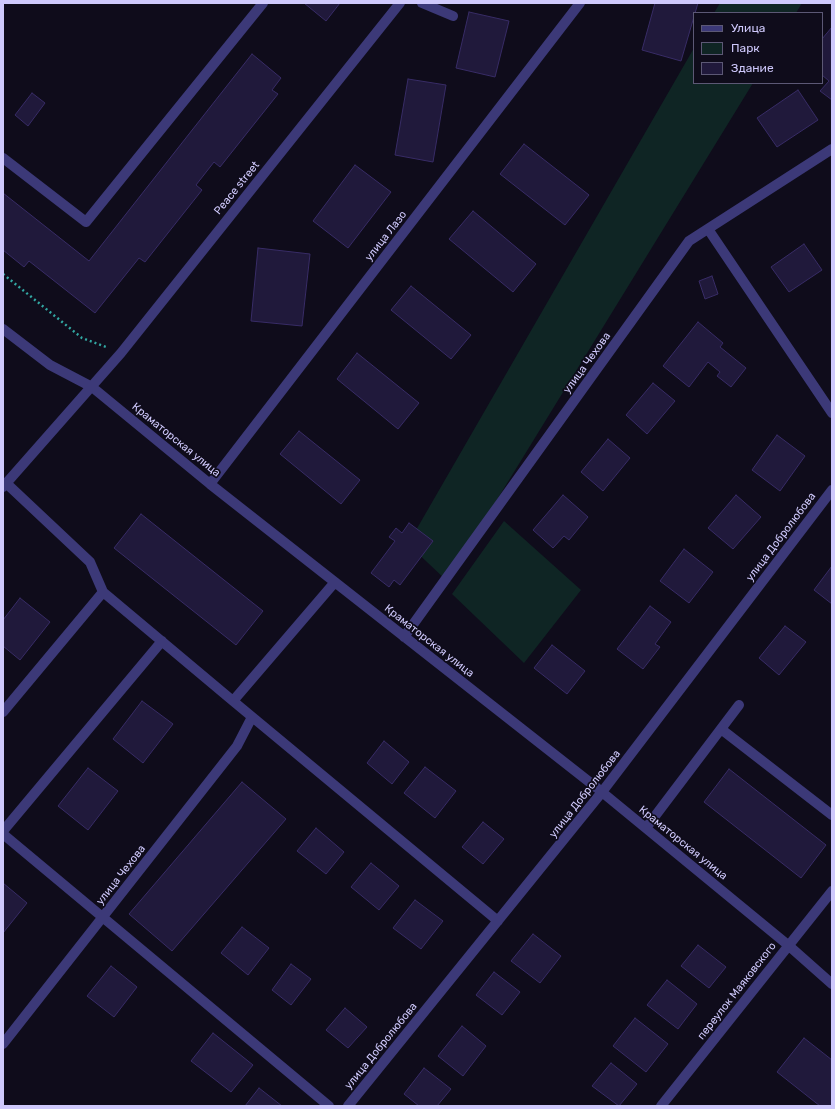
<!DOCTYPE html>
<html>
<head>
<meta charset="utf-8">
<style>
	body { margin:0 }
	#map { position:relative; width:835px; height:1109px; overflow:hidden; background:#0f0c1b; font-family:Rubik,sans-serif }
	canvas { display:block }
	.frame { position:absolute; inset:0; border:4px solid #cfc9fc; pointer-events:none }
	.legend { position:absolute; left:693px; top:12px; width:130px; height:72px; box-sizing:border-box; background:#0f0c1b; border:1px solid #5c5875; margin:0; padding:5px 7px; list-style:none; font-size:12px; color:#cfc9fc }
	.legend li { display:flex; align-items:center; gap:8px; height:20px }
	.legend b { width:20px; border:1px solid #5c5875 }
</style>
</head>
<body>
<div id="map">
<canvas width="835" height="1109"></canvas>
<div class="frame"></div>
<ul class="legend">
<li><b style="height:5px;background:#3c3978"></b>Улица</li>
<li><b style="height:11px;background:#0f2524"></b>Парк</li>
<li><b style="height:11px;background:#20193b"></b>Здание</li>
</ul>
</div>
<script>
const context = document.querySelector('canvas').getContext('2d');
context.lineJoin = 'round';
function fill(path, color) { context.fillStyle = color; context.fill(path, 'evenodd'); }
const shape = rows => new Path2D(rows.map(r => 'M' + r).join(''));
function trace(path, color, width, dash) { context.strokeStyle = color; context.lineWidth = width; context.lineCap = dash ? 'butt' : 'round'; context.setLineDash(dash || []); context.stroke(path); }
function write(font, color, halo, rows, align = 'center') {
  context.font = font + ' Rubik,sans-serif'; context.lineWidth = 3.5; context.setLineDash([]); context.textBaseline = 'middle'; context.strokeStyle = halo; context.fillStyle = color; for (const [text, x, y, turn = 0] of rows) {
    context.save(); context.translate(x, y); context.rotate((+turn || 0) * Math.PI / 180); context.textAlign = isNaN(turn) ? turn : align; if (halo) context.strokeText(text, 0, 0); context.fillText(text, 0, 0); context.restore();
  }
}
fill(shape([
	[720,3,802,3,796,13,714,13],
	[694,48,694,83,753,83,447,581,408,544],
	[504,521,581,590,524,663,452,594]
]), '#0f2524');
const building = shape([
	[304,3,340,3,326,21,304,3],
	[655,3,698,3,681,61,642,50,655,3],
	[469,12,509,21,495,77,456,68,469,12],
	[832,27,832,100,820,91,829,81,822,75,822,39,832,27],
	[252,54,281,78,272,90,278,94,220,167,214,162,196,185,202,190,145,262,139,258,95,313,29,261,24,267,3,250,3,193,89,261,252,54],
	[408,79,446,85,433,162,395,155,408,79],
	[798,90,818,120,777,147,757,118,798,90],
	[32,93,45,103,28,126,15,115,32,93],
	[524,144,589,195,565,225,500,174,524,144],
	[355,165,391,192,348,248,313,221,355,165],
	[473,211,536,264,513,292,449,239,473,211],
	[804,244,822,270,789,292,771,267,804,244],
	[258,248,310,254,302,326,251,321,258,248],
	[712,276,718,294,705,299,699,281,712,276],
	[411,286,471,335,451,359,391,310,411,286],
	[698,322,723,343,720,347,746,368,731,387,717,376,720,372,708,362,689,387,663,366,698,322],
	[357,353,419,403,398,429,337,379,357,353],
	[653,383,675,401,647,434,626,415,653,383],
	[299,431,360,480,341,504,280,454,299,431],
	[777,435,805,456,780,491,752,470,777,435],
	[608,439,630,458,603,491,581,472,608,439],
	[563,495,588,517,569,540,564,536,553,548,533,530,563,495],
	[736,495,761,517,733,549,708,528,736,495],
	[141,514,263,611,236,645,114,548,141,514],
	[409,523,433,541,400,585,394,580,389,587,371,573,395,541,389,537,396,528,402,533,409,523],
	[684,549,713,572,689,603,660,581,684,549],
	[832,566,832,604,814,590,832,566],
	[20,598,50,622,20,660,3,646,3,620,20,598],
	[650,606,671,622,655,644,660,647,643,669,617,649,650,606],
	[785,626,806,642,779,675,759,658,785,626],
	[552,645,585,671,567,694,534,668,552,645],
	[142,701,173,724,143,763,113,739,142,701],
	[384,741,409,762,392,784,367,763,384,741],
	[425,767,456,791,435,818,404,793,425,767],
	[88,768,118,791,88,830,58,806,88,768],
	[729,769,826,845,801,878,704,802,729,769],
	[242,782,286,819,172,951,129,914,242,782],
	[483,822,504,839,483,864,462,847,483,822],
	[316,828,344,852,326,874,297,851,316,828],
	[371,863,399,886,379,910,351,887,371,863],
	[3,883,27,903,3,933,3,883],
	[415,900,443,921,421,949,393,928,415,900],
	[242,927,269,948,248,975,221,953,242,927],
	[533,934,561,956,540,983,511,961,533,934],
	[698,945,726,967,709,988,681,966,698,945],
	[291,964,311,979,291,1005,272,990,291,964],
	[111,966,137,987,114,1017,87,996,111,966],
	[494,972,520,992,502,1015,476,995,494,972],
	[667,980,697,1004,678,1029,647,1005,667,980],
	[345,1008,367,1027,348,1048,326,1030,345,1008],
	[635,1018,668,1044,646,1072,613,1046,635,1018],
	[462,1026,486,1046,463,1076,438,1056,462,1026],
	[213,1033,253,1065,231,1092,191,1061,213,1033],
	[804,1038,832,1060,832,1106,820,1106,777,1072,804,1038],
	[611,1063,637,1084,619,1106,592,1086,611,1063],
	[424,1068,451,1089,437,1106,419,1106,404,1094,424,1068],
	[259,1088,282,1106,245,1106,259,1088]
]);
fill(building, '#20193b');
trace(building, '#382c66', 1);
trace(shape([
	[3,274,82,338,106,347]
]), '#32a7a2', 2.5, [2, 3]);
trace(shape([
	[422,3,453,16],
	[3,158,86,222,263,3],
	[708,229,832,413],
	[3,329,50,365,92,387,210,484,597,788,788,945,832,984],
	[6,483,90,562,103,592,233,701,335,582],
	[210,484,580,3],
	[3,487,121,353,400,3],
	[404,637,689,241,832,149],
	[233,701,498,921],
	[3,712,103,592],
	[721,729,832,815],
	[646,828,739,705],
	[3,831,162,641],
	[3,834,329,1106],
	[3,1044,237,746,252,717],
	[348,1106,602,792,832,490],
	[661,1106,832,891]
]), '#3c3978', 10);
write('11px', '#cfc9fc', '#0f0c1b', [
	["Peace street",237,188,-51],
	["улица Лазо",386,236,-52],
	["улица Чехова",587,363,-54],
	["Краматорская улица",176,440,39],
	["улица Добролюбова",781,537,-53],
	["Краматорская улица",429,641,38],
	["улица Добролюбова",585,794,-52],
	["Краматорская улица",683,843,39],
	["улица Чехова",121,875,-52],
	["переулок Маяковского",737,991,-52],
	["улица Добролюбова",381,1046,-51]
]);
</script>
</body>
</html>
